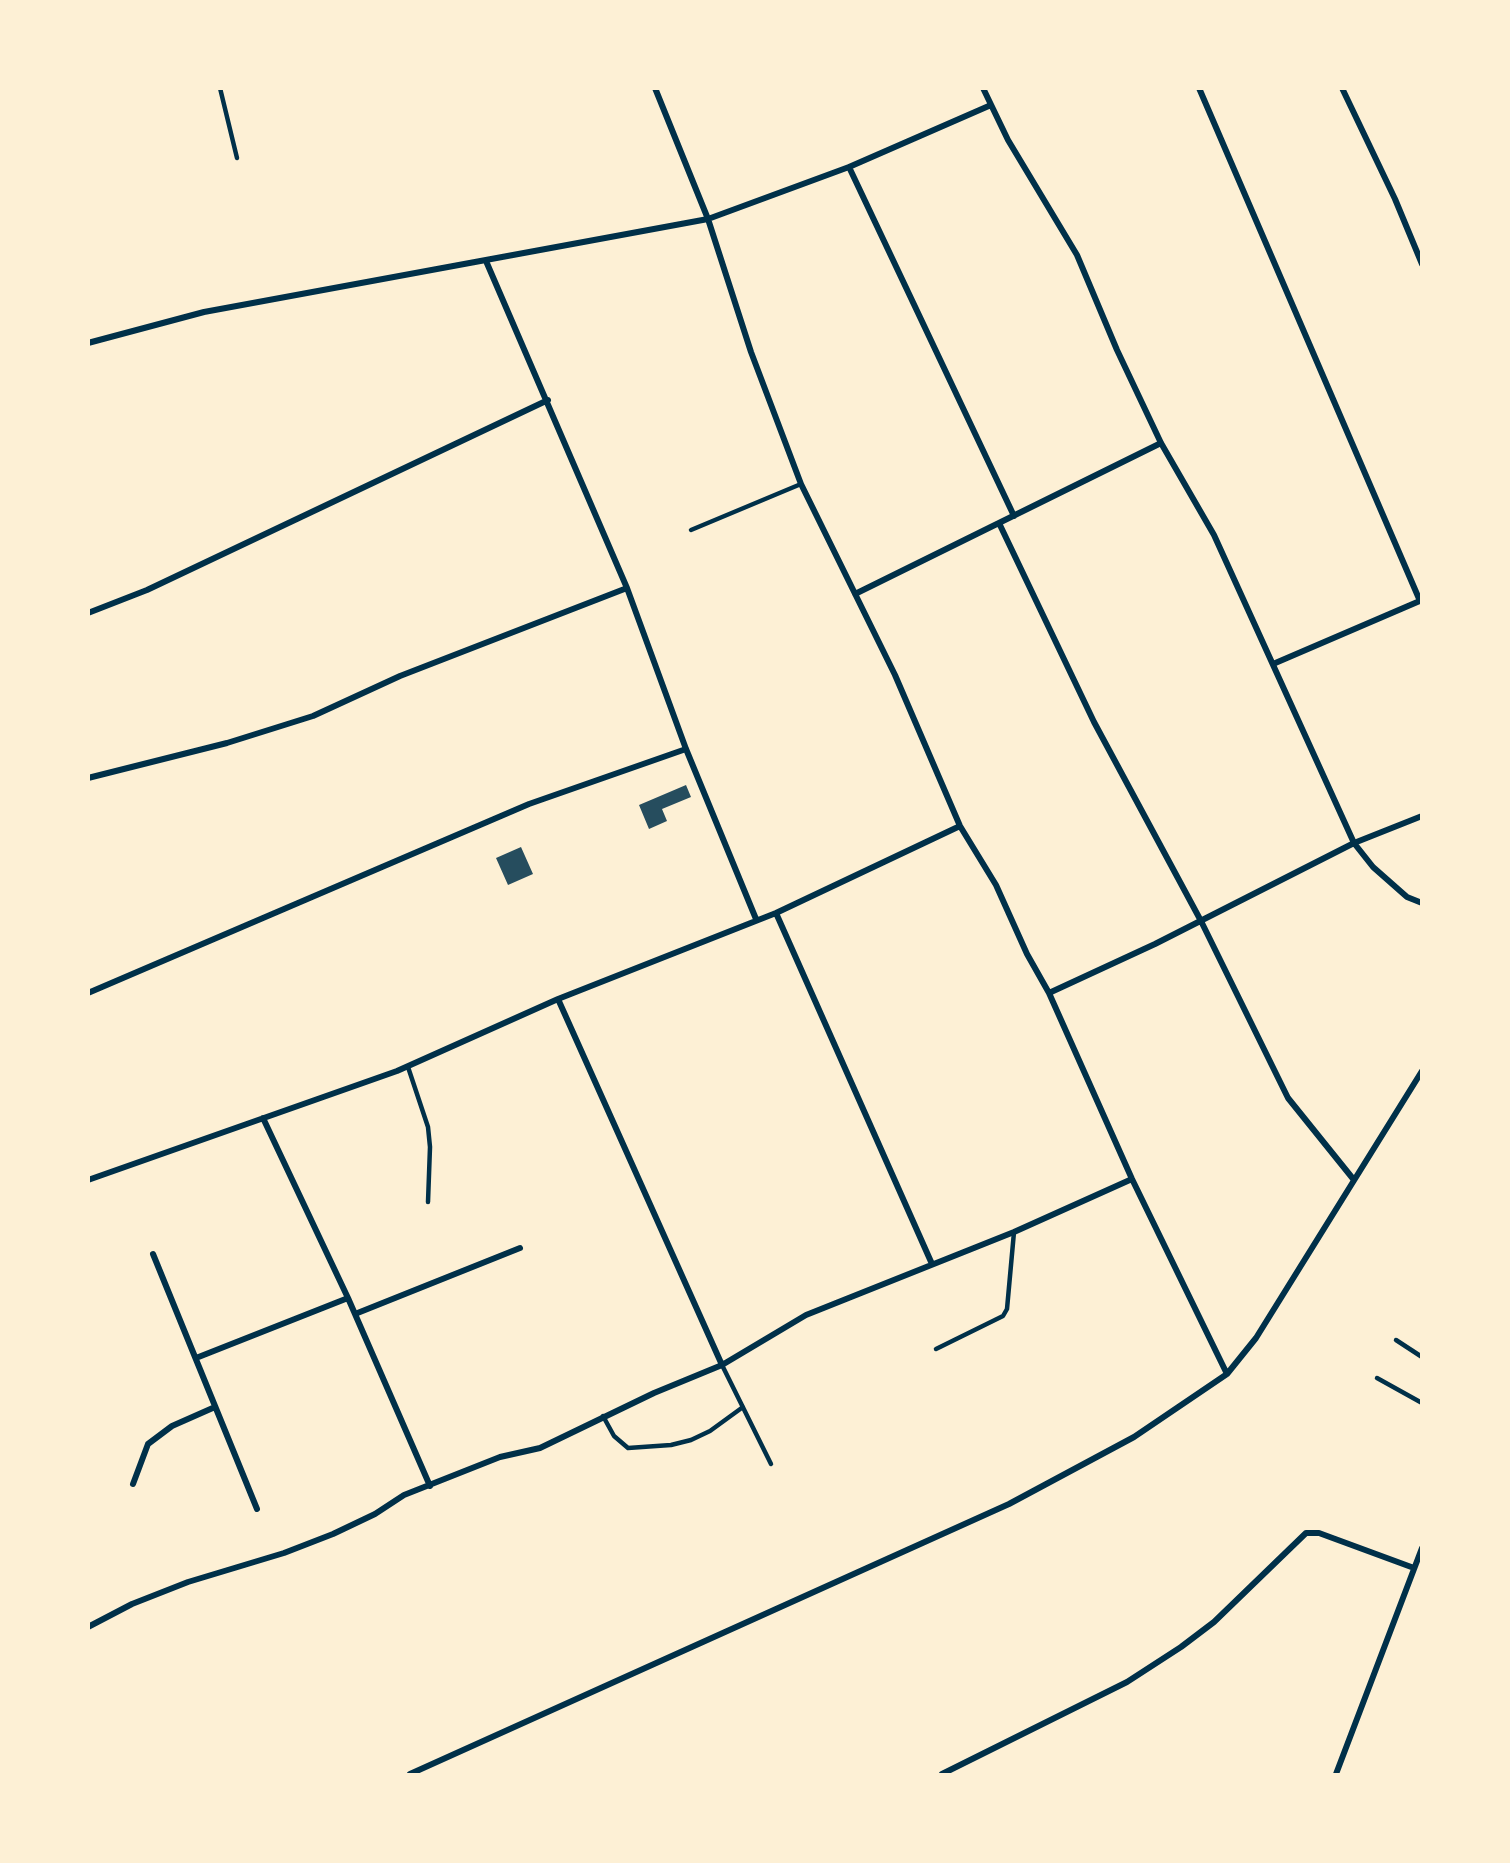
<!DOCTYPE html>
<html>
<head>
<meta charset="utf-8">
<style>
	body { margin:0 }
	#map { position:relative; width:1510px; height:1863px; overflow:hidden; background:#fdf0d5; font-family:"Exo 2",sans-serif }
	canvas { display:block }
	.frame { position:absolute; inset:0; border:90px solid #fdf0d5; pointer-events:none }
</style>
</head>
<body>
<div id="map">
<canvas width="1510" height="1863"></canvas>
<div class="frame"></div>
</div>
<script>
const context = document.querySelector('canvas').getContext('2d');
context.lineJoin = 'round';
function fill(path, color) { context.fillStyle = color; context.fill(path, 'evenodd'); }
const shape = rows => new Path2D(rows.map(r => 'M' + r).join(''));
function trace(path, color, width, dash) { context.strokeStyle = color; context.lineWidth = width; context.lineCap = dash ? 'butt' : 'round'; context.setLineDash(dash || []); context.stroke(path); }
fill(shape([
	[686,785,691,797,662,809,667,821,649,829,639,805],
	[521,847,533,874,508,885,496,858]
]), '#264d5e');
trace(shape([
	[220,88,237,158],
	[691,530,801,484],
	[408,1067,428,1127,430,1147,428,1202],
	[1396,1340,1422,1357],
	[936,1349,1003,1316,1007,1309,1014,1232],
	[722,1365,771,1464],
	[1377,1378,1422,1403],
	[603,1416,614,1436,628,1448,671,1445,691,1440,710,1431,743,1407]
]), '#003049', 4.5);
trace(shape([
	[655,88,708,219,751,352,801,484,895,675,960,826,996,885,1027,954,1049,993,1132,1179,1227,1374],
	[983,88,1008,140,1077,255,1117,350,1161,443,1214,535,1354,843,1373,867,1407,897,1422,903],
	[1199,88,1420,601],
	[1342,88,1395,199,1422,264],
	[991,105,849,167,1014,516],
	[486,261,627,588,686,749,756,919],
	[88,343,204,312,708,219,849,167],
	[999,523,1094,722,1201,921,1288,1098,1354,1180],
	[855,594,1161,443],
	[88,613,147,590,548,400],
	[1273,664,1422,600],
	[88,778,227,743,313,716,400,676,627,588],
	[776,913,932,1264],
	[88,993,529,804,686,749],
	[1049,993,1155,944,1354,843,1422,816],
	[558,999,722,1365],
	[263,1118,348,1298,430,1486],
	[88,1180,397,1071,558,999,776,913,960,826],
	[153,1254,257,1509],
	[355,1314,520,1248],
	[196,1358,348,1298],
	[133,1484,148,1444,172,1426,215,1407],
	[88,1627,132,1604,188,1582,284,1553,333,1534,375,1514,404,1495,500,1457,540,1448,654,1393,722,1365,806,1315,1014,1232,1132,1179],
	[410,1774,1009,1504,1134,1437,1227,1374,1256,1338,1422,1071],
	[942,1774,1127,1682,1181,1647,1214,1622,1306,1533,1319,1533,1414,1568],
	[1336,1774,1422,1548]
]), '#003049', 6);
</script>
</body>
</html>
